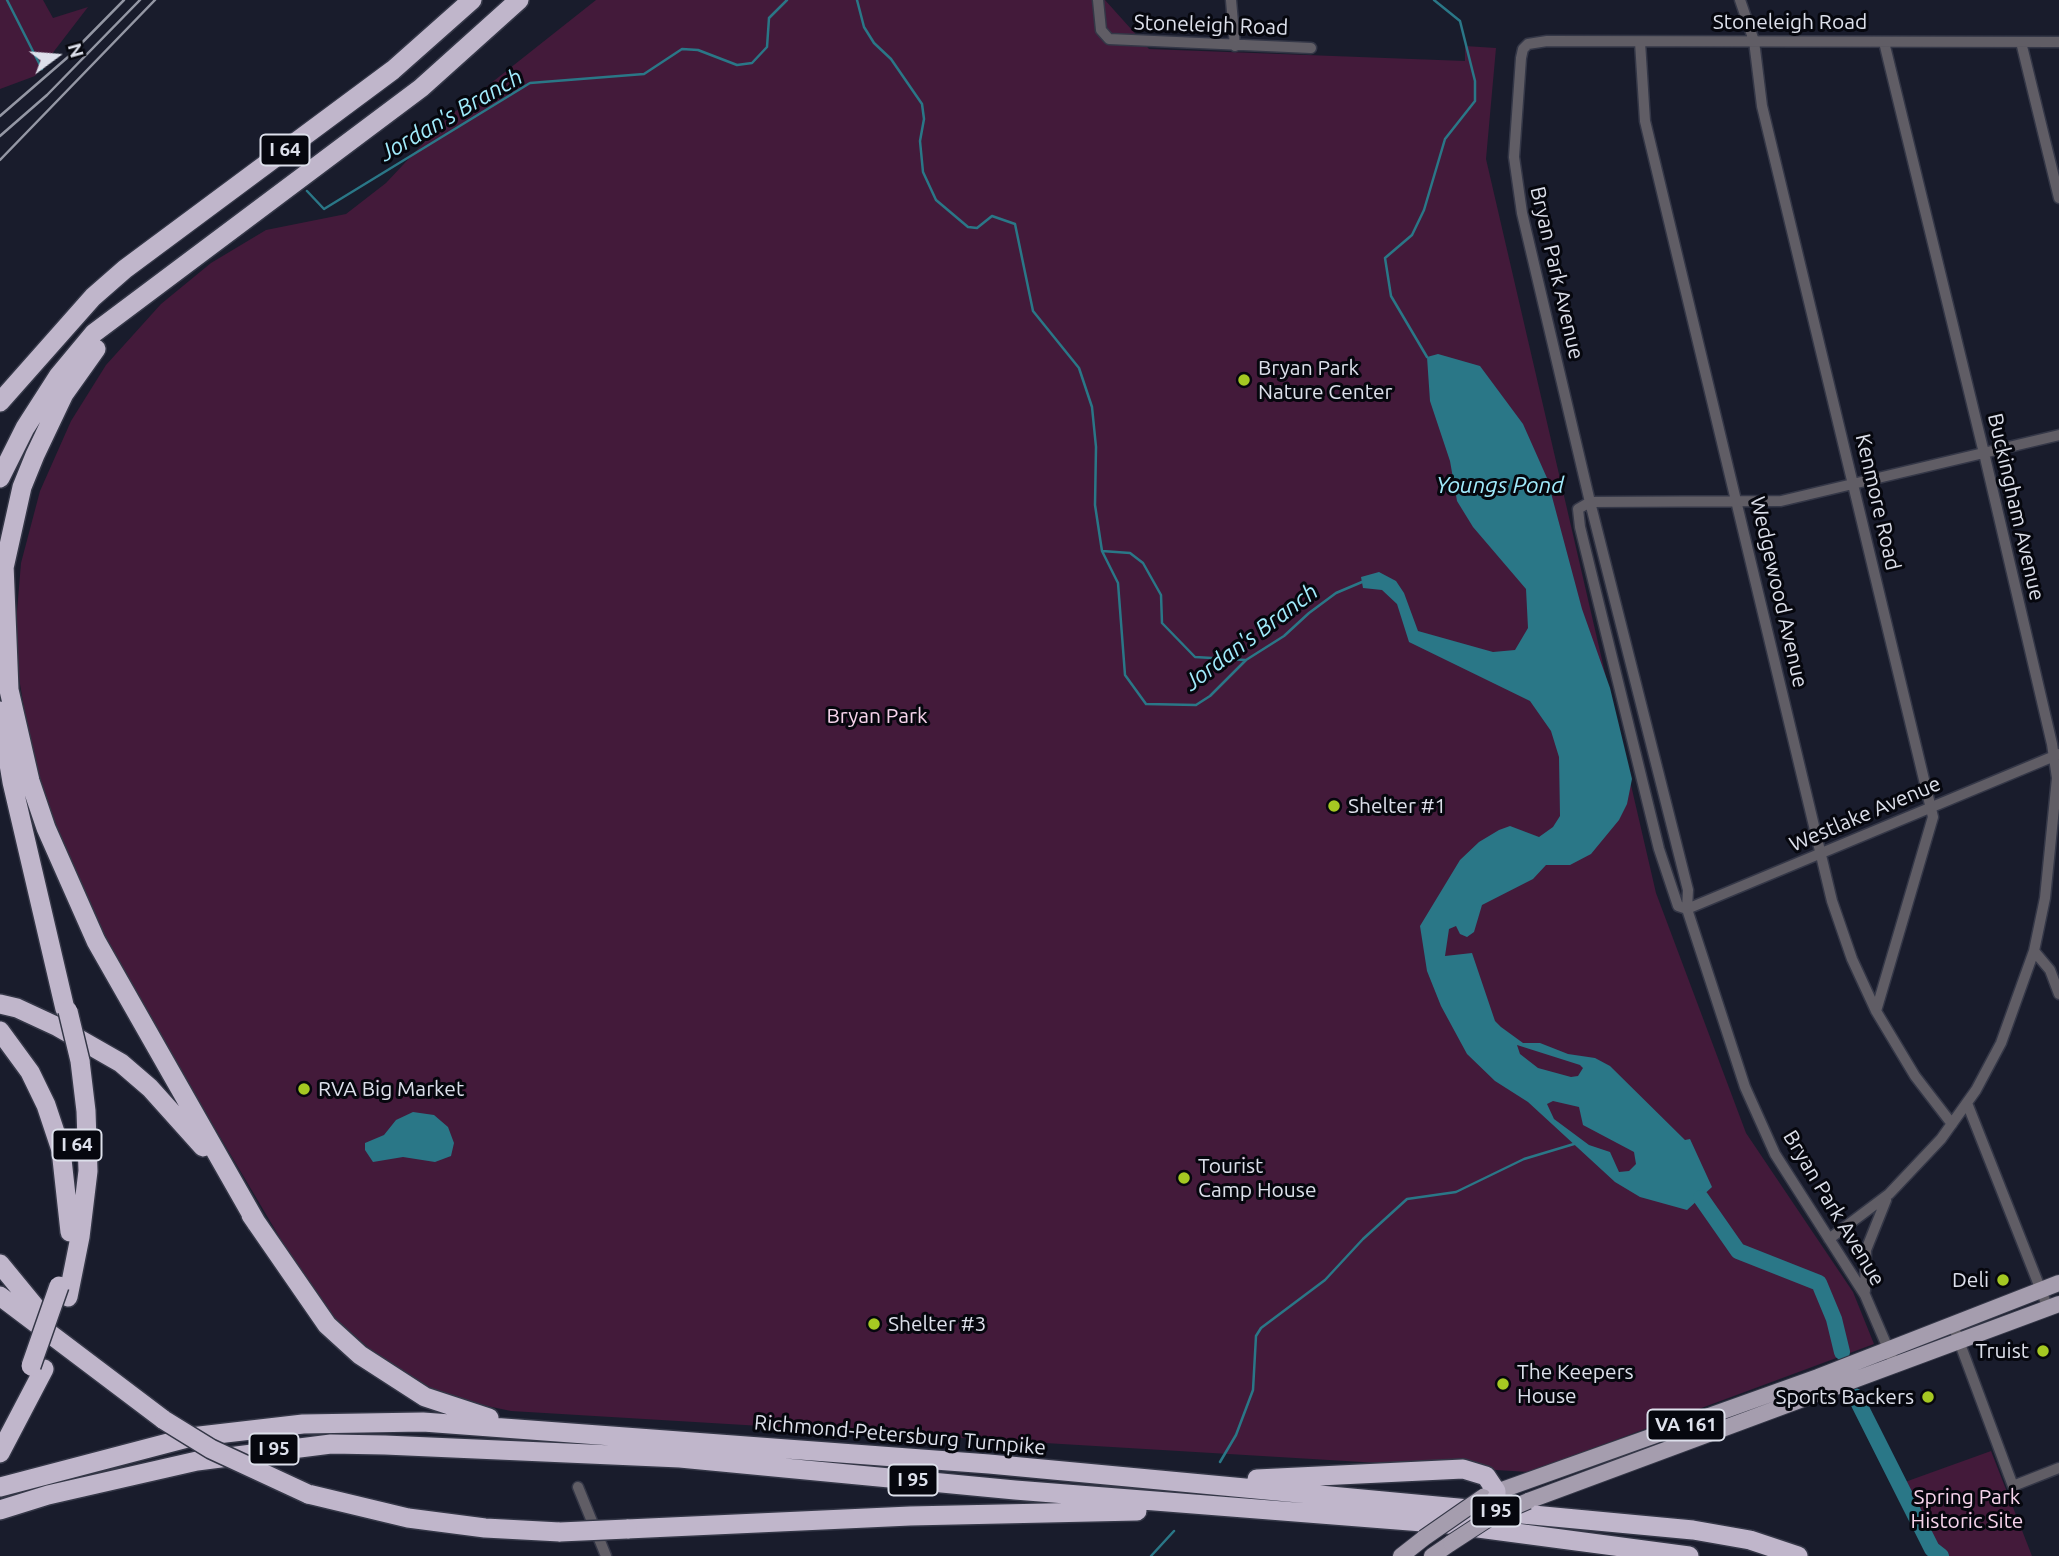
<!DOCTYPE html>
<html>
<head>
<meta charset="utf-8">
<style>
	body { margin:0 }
	#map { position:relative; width:2059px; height:1556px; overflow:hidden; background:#191c2c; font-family:Ubuntu,sans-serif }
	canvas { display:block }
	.north { position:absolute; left:21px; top:21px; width:70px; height:70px; -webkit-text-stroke:5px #06070e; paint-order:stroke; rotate:74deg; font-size:19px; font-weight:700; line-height:28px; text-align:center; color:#dde0eb }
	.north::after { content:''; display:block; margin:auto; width:24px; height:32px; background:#dde0eb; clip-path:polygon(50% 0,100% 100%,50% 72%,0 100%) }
</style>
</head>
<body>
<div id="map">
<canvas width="2059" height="1556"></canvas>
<div class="north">N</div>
</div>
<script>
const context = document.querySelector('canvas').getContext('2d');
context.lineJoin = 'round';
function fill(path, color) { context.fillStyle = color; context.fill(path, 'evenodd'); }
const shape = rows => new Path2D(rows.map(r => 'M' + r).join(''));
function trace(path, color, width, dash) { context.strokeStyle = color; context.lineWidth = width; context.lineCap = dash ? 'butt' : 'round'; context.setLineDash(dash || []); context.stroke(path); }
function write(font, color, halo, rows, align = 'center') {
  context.font = font + ' Ubuntu,sans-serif'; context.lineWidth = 6; context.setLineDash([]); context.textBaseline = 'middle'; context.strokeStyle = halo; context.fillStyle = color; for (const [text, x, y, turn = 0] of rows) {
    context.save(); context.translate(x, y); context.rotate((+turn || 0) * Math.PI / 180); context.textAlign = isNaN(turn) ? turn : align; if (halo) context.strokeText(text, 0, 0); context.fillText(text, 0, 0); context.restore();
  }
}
fill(shape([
	[0,0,43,0,53,18,88,7,35,76,0,89],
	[596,0,1105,0,1149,49,1465,61,1465,46,1496,48,1486,159,1656,893,1746,1133,1853,1292,1874,1344,1529,1472,511,1411,463,1401,415,1381,392,1368,334,1318,302,1275,108,948,52,819,30,744,14,648,21,563,40,491,71,421,106,365,161,304,211,263,266,230,346,214,386,183,447,118],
	[1991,1451,2032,1556,1943,1556,1905,1482]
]), '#431a3a');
fill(shape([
	[1438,354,1480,366,1523,424,1547,478,1582,609,1610,688,1632,779,1627,804,1619,820,1591,854,1570,865,1546,865,1533,879,1482,905,1474,932,1467,937,1460,934,1456,926,1449,929,1445,956,1472,953,1495,1021,1501,1027,1523,1043,1540,1043,1568,1054,1595,1058,1610,1066,1685,1140,1690,1139,1712,1187,1687,1210,1640,1197,1615,1182,1528,1102,1495,1081,1467,1054,1441,1006,1427,971,1420,926,1460,860,1479,842,1499,830,1510,826,1539,837,1553,827,1560,816,1559,757,1551,731,1530,701,1409,642,1397,604,1382,590,1363,588,1361,577,1379,572,1396,581,1404,593,1418,631,1493,652,1515,650,1528,628,1526,589,1473,527,1457,501,1450,461,1430,401,1427,357],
	[1517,1045,1580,1065,1583,1068,1578,1076,1571,1077,1538,1068,1520,1054],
	[1553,1101,1579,1107,1583,1125,1634,1152,1636,1164,1629,1171,1619,1172,1610,1152,1589,1145,1554,1119,1547,1104],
	[413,1112,434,1115,448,1127,454,1143,451,1156,435,1162,403,1157,373,1162,365,1150,365,1143,384,1135,396,1120]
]), '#2a7787');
trace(shape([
	[7,0,42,69],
	[857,0,864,27,874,43,891,59,922,104,924,119,920,141,923,172,936,200,968,227,977,228,992,216,1015,224,1033,311,1079,368,1092,407,1096,447,1095,505,1102,551,1118,583,1125,675,1146,704,1196,705,1210,696,1246,660,1284,636,1309,613,1336,593,1362,582],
	[307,191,324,209,530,83,644,74,682,49,698,50,737,65,752,63,767,47,769,18,787,0],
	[1427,357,1391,296,1385,258,1412,235,1424,210,1445,139,1475,101,1475,81,1460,21,1434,0],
	[1102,551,1130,553,1143,563,1161,595,1162,623,1195,657,1245,660],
	[1220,1462,1236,1435,1253,1390,1256,1336,1261,1328,1325,1280,1363,1239,1407,1199,1456,1192,1524,1159,1574,1144],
	[1151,1556,1174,1531]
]), '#2a7787', 2.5);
trace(shape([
	[1701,1198,1738,1251,1819,1283,1834,1319,1842,1352],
	[1855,1396,1932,1549,1941,1556]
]), '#2a7787', 16);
const street = shape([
	[1098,0,1101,30,1109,39,1311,48],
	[1231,0,1235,46],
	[1740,0,1754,41,1762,106,1933,817,1876,1011],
	[1640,42,1645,121,1832,901,1852,959,1876,1011,1915,1076,1952,1124],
	[2021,42,2059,198],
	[1687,909,1678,906,1659,849,1580,527,1578,509,1590,502,1781,501,2059,435],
	[1687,909,2059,754],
	[2034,951,2050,970,2059,994],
	[1967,1103,2048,1308],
	[1829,1239,1889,1194,1941,1139,1976,1090,2001,1043,2034,951,2045,898,2057,778,2052,744,1984,453,1884,42],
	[1865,1291,1866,1250,1886,1200],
	[1953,1325,2013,1486,2059,1468],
	[1896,1367,1865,1295,1775,1154,1745,1087,1687,909,1688,890,1590,502,1522,213,1514,157,1521,58,1523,49,1528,44,1547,41,2059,42],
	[578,1487,606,1556]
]);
const primary = shape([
	[1485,1496,1818,1377,2059,1283],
	[1528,1501,2059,1304],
	[1401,1556,1424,1538],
	[1432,1556,1451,1543]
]);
const highway = shape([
	[0,402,93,297,125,269,393,70,472,0],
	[0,478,25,428,59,375,94,333,421,88,519,0],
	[4,564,9,690,30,781,46,828,96,941,257,1224],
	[2,577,22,487,35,455,64,394,96,349],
	[0,711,12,782,65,1009],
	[0,1004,17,1008,58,1027,121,1063,150,1088,203,1147],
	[0,1031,30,1072,46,1105,61,1150,70,1232],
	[251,1215,327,1325,360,1355,425,1397,489,1418],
	[0,1264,46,1320],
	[0,1296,164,1420],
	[68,1297,80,1237,88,1171,86,1111,80,1061],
	[0,1453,44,1369],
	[1257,1479,1463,1469,1486,1476,1496,1491,1496,1499],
	[0,1487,191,1437,303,1424,423,1422,989,1464,1693,1530,1750,1540,1798,1556],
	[308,1494,408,1518,485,1528,560,1532],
	[0,1510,48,1495,197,1461,331,1444,385,1445,680,1458,1015,1490,1448,1524,1689,1556],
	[627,1529,910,1516,1137,1511]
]);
trace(street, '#343747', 13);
trace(primary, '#343747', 18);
trace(highway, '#343747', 22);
trace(street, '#605d65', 10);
trace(primary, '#a59dae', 16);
trace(highway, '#c0b6cb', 19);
trace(shape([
	[0,116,68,57,124,0],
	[0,136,47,95,140,0],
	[0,160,155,0]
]), '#9497a4', 2.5);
const primaryBridge = shape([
	[1424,1538,1483,1497],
	[1451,1543,1491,1517,1528,1501]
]);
const highwayBridge = shape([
	[68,1011,80,1061],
	[31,1366,59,1286],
	[164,1420,211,1449,308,1494],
	[1491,1517,1496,1499],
	[560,1532,627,1529]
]);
trace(primaryBridge, '#343747', 18, []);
trace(highwayBridge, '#343747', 22, []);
trace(primaryBridge, '#a59dae', 16);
trace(highwayBridge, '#c0b6cb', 19);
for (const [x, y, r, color] of [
	[1244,380,7,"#a5c822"],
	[1334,806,7,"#a5c822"],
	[304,1089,7,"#a5c822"],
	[1184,1178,7,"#a5c822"],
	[2003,1280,7,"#a5c822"],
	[874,1324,7,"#a5c822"],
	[2043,1351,7,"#a5c822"],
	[1503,1384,7,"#a5c822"],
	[1928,1397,7,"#a5c822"]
]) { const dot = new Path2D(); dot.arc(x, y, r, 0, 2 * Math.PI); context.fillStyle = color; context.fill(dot); trace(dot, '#06070e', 2.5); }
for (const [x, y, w] of [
	[285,150,49],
	[77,1145,49],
	[1686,1425,77],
	[274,1449,49],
	[913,1480,49],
	[1496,1511,49]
]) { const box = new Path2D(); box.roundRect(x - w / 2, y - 15.5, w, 31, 5); context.fillStyle = '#06070e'; context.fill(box); trace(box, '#dde0eb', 2); }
write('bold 19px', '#dde0eb', null, [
	["I 64",285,150],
	["I 64",77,1145],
	["VA 161",1686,1425],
	["I 95",274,1449],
	["I 95",913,1480],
	["I 95",1496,1511]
]);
write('21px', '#dde0eb', '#06070e', [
	["Stoneleigh Road",1790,22],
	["Stoneleigh Road",1211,25,2],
	["Bryan Park Avenue",1557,273,77],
	["Kenmore Road",1878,502,77],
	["Buckingham Avenue",2016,507,77],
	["Wedgewood Avenue",1779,592,77],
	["Westlake Avenue",1865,814,-23],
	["Bryan Park Avenue",1834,1208,59],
	["Richmond-Petersburg Turnpike",900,1435,5]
]);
write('21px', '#dde0eb', '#06070e', [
	["Bryan Park",1258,368],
	["Nature Center",1258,392],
	["Shelter #1",1348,806],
	["RVA Big Market",318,1089],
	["Tourist",1198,1166],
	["Camp House",1198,1190],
	["Deli",1989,1280,"right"],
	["Shelter #3",888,1324],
	["Truist",2029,1351,"right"],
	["The Keepers",1517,1372],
	["House",1517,1396],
	["Sports Backers",1914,1397,"right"]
], 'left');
write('21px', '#f7d4ec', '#06070e', [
	["Bryan Park",877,716],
	["Spring Park",1967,1497],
	["Historic Site",1967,1521]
]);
write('italic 23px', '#a1ebfc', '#06070e', [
	["Jordan's Branch",451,115,-30],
	["Youngs Pond",1500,485],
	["Jordan's Branch",1251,637,-37]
]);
</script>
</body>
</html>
